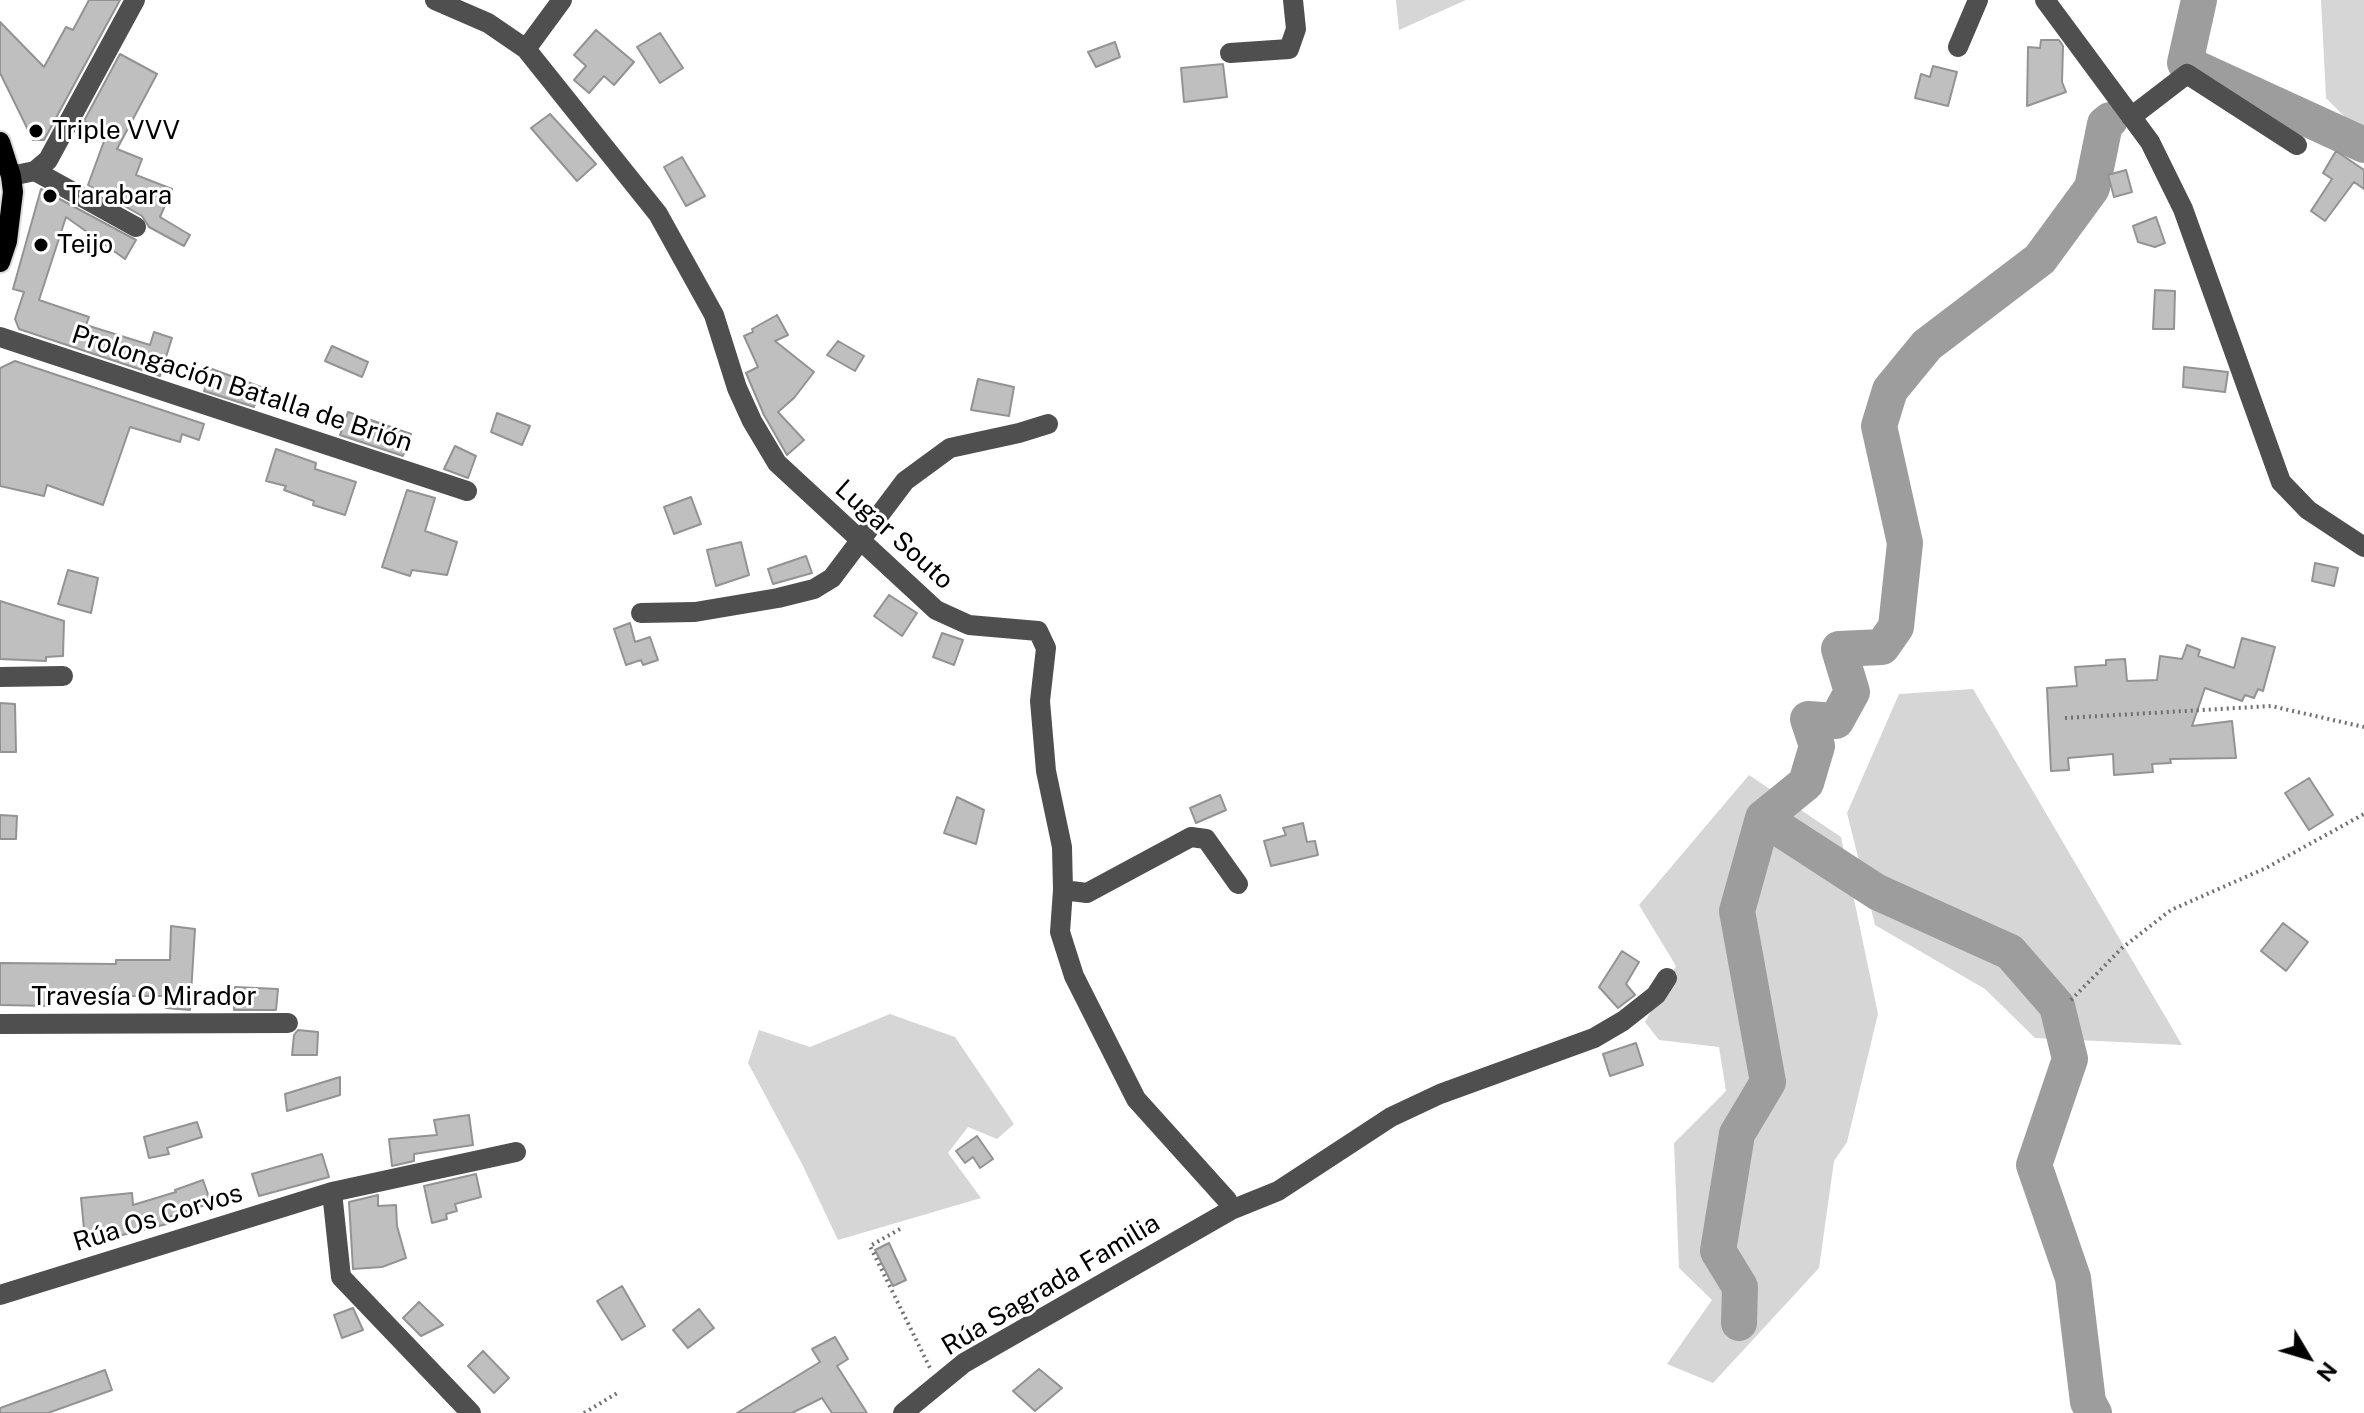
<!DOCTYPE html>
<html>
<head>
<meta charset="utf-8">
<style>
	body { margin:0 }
	#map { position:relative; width:2364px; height:1413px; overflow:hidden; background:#fff; font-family:"Public Sans",sans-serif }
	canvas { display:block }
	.north { position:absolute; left:2268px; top:1317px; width:80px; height:80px; -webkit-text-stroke:6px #fff; paint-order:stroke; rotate:128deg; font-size:22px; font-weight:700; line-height:32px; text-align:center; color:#000 }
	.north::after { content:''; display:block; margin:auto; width:28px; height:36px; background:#000; clip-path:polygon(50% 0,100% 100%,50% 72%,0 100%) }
</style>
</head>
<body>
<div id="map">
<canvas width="2364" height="1413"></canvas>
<div class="north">N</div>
</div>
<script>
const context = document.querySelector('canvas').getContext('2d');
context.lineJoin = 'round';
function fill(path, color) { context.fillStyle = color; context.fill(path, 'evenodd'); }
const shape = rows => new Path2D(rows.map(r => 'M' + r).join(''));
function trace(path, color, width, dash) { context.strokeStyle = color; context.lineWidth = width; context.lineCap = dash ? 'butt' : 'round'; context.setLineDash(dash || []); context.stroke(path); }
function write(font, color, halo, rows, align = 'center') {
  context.font = font + ' "Public Sans",sans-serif'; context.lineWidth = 6; context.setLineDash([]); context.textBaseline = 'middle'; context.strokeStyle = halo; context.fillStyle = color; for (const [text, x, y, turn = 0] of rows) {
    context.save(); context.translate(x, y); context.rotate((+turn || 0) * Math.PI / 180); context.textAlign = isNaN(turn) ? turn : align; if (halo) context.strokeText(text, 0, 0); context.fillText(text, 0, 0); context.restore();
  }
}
fill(shape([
	[1396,0,1466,0,1399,30],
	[2321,0,2364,0,2364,136,2326,98],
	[1973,689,2182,1045,2035,1038,1985,989,1875,925,1847,813,1899,694],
	[1749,775,1841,837,1878,1014,1847,1142,1834,1161,1819,1268,1713,1383,1667,1364,1712,1300,1679,1268,1674,1143,1726,1091,1719,1047,1659,1040,1645,1022,1676,966,1639,905],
	[890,1014,955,1037,1014,1124,997,1139,968,1127,948,1153,981,1198,838,1240,802,1164,748,1063,759,1030,810,1047]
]), '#d6d6d6');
trace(shape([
	[2199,0,2185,63,2364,145],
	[1763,818,1877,892,2010,952,2057,1006,2070,1059,2034,1165,2073,1278,2088,1402,2094,1413],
	[1739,1323,1740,1287,1718,1251,1737,1134,1768,1082,1737,911,1763,818,1806,783,1817,746,1808,719,1836,721,1852,692,1839,649,1882,647,1896,627,1905,543,1879,426,1890,390,1927,345,2040,259,2092,188,2105,124,2110,120]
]), '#9d9d9d', 36);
const building = shape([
	[89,0,120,0,44,140,33,140,0,73,0,22,44,67,66,27,73,30,89,0],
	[596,30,634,62,614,85,604,76,589,93,574,80,586,66,574,55,596,30],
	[660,33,683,68,660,83,637,47,660,33],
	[2041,40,2059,40,2063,46,2062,82,2066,92,2027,106,2028,47,2040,48,2041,40],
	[1115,42,1120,57,1096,67,1088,52,1115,42],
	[120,54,157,74,117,149,142,159,136,175,172,189,160,217,190,235,184,246,149,227,142,216,88,185,107,133,84,121,120,54],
	[1223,64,1227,97,1184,102,1181,68,1223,64],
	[1933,66,1957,72,1948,106,1915,98,1921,74,1930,77,1933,66],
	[550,114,596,164,577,181,531,128,550,114],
	[2336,151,2364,170,2364,189,2354,182,2325,221,2311,211,2332,179,2323,173,2336,151],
	[682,157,705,196,686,206,664,167,682,157],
	[2126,170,2132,192,2114,197,2108,175,2126,170],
	[41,189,136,240,125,259,66,217,39,300,89,317,86,325,150,345,154,332,172,338,160,376,19,329,15,319,24,292,13,289,41,189],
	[2156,217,2165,243,2155,247,2138,242,2133,226,2156,217],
	[2155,290,2175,291,2174,329,2153,329,2155,290],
	[777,315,788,335,775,341,814,372,794,398,778,412,804,440,787,455,764,415,746,373,758,367,744,336,753,332,752,329,777,315],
	[838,341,864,356,855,371,827,355,838,341],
	[332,346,368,362,362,377,325,361,332,346],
	[15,361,204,424,199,440,182,434,180,442,130,427,103,505,47,485,44,496,0,486,0,368,15,361],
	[2184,367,2228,372,2225,392,2183,387,2184,367],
	[212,369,261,387,254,407,204,391,212,369],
	[978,379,1014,387,1009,416,971,410,978,379],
	[348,412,411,434,403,456,340,435,348,412],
	[497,413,530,426,522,445,491,432,497,413],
	[455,446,476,456,468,478,444,469,455,446],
	[276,449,316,463,315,469,356,482,345,515,313,505,314,501,284,490,286,486,266,481,276,449],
	[407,490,435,498,425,531,457,542,447,575,412,570,410,576,382,567,407,490],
	[691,497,701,524,674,534,664,507,691,497],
	[741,542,749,575,716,586,707,550,741,542],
	[806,556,812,573,773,584,768,569,806,556],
	[2315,563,2338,568,2334,586,2312,581,2315,563],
	[68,570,98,578,91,613,58,604,68,570],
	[889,595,917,613,902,636,874,616,889,595],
	[0,601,64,621,63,656,46,657,46,661,0,659,0,601],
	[630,623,635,642,650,637,658,660,643,665,641,660,626,665,614,629,630,623],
	[942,633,963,640,954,665,933,657,942,633],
	[2242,638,2275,647,2263,691,2258,689,2254,698,2245,695,2242,701,2205,688,2192,726,2232,721,2236,758,2170,759,2171,763,2152,764,2153,772,2114,775,2113,754,2068,758,2069,770,2051,771,2047,688,2077,686,2075,667,2106,665,2106,660,2125,659,2127,681,2157,680,2160,656,2182,659,2187,645,2200,650,2198,656,2234,668,2242,638],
	[0,703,15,704,16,752,0,752,0,703],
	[2309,778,2333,815,2309,830,2285,793,2309,778],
	[1220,795,1226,810,1196,823,1190,808,1220,795],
	[957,797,984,810,976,844,944,833,957,797],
	[0,815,17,816,16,839,0,839,0,815],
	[1303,823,1307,842,1315,841,1318,855,1271,866,1264,841,1286,835,1283,828,1303,823],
	[2283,923,2308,942,2286,971,2261,951,2283,923],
	[171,926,195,929,190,1010,166,1008,167,996,51,996,51,1006,0,1005,0,963,116,964,116,960,170,960,171,926],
	[1622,951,1639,962,1626,984,1635,995,1618,1008,1599,987,1622,951],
	[235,987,278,989,276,1010,234,1010,235,987],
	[298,1030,318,1032,317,1055,292,1055,294,1035,298,1030],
	[1636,1043,1643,1065,1610,1076,1603,1054,1636,1043],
	[340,1077,340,1095,287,1111,285,1094,340,1077],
	[469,1115,473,1145,414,1154,414,1161,392,1166,389,1139,437,1135,434,1120,469,1115],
	[197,1122,202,1137,167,1148,169,1154,149,1158,144,1137,197,1122],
	[977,1136,993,1159,980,1168,973,1157,965,1163,956,1151,977,1136],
	[322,1154,329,1177,259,1196,252,1174,322,1154],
	[476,1174,481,1197,455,1204,457,1211,446,1214,447,1219,432,1223,424,1186,476,1174],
	[203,1180,211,1203,169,1217,171,1223,110,1238,111,1241,90,1248,84,1229,81,1198,132,1193,133,1205,176,1192,175,1190,203,1180],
	[378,1195,378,1206,396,1205,397,1226,406,1258,382,1267,353,1269,349,1202,378,1195],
	[889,1243,906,1280,893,1286,875,1250,889,1243],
	[622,1286,645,1326,622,1340,597,1301,622,1286],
	[419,1302,443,1325,421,1336,403,1318,419,1302],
	[353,1308,363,1330,342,1338,334,1315,353,1308],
	[699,1309,714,1328,688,1348,673,1330,699,1309],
	[835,1337,848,1359,837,1366,867,1413,832,1413,822,1398,792,1413,737,1413,820,1362,812,1349,835,1337],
	[483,1351,509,1378,494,1393,468,1366,483,1351],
	[1039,1369,1062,1388,1035,1411,1013,1391,1039,1369],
	[105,1370,112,1390,48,1413,0,1413,0,1408,105,1370]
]);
fill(building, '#bfbfbf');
trace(building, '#939393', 2);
const major = shape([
	[0,142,11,176,13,192,7,241,0,262]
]);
trace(major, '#dbdbdb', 24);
trace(shape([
	[2065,718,2271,706,2364,727],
	[2071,1000,2122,948,2171,910,2266,868,2364,814],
	[900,1229,870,1246,930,1368],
	[584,1413,619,1392]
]), '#717171', 4, [2, 4]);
trace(shape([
	[435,0,488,23,526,49,658,214,714,315,737,388,752,421,777,463,936,610,969,625,1038,631,1046,648,1040,701,1046,771,1062,847,1063,890,1060,932,1074,976,1136,1099,1227,1200,1231,1210],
	[2045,0,2150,142,2183,209,2281,482,2308,510,2364,547],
	[1958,47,1978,0],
	[526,49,562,0],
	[1230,53,1289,49,1296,29,1293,0],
	[2131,117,2187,74,2297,145],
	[35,171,136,227],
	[11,176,35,171,48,160,135,0],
	[0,337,467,491],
	[641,613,695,612,778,598,814,589,832,578,905,481,950,448,1019,433,1048,424],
	[0,677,63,676],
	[1063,890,1087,893,1191,837,1206,839,1238,884],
	[0,1024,288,1023],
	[332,1192,341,1277,471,1413],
	[0,1295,332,1192,516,1152],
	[903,1413,964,1363,1231,1210,1278,1191,1391,1117,1440,1094,1594,1038,1623,1021,1656,995,1667,978]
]), '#4f4f4f', 20);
trace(major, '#000', 20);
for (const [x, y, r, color] of [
	[36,131,8,"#000"],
	[50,196,8,"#000"],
	[41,245,8,"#000"]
]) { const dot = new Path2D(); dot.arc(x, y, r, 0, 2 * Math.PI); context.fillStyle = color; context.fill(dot); trace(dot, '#fff', 3); }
write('26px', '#000', '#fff', [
	["Triple VVV",52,131],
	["Tarabara",66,196],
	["Teijo",57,245]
], 'left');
write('26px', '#000', '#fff', [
	["Prolongación Batalla de Brión",242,389,18],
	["Lugar Souto",894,535,42],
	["Travesía O Mirador",144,997],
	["Rúa Os Corvos",158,1218,-17],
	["Rúa Sagrada Familia",1051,1285,-31]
]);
</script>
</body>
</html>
